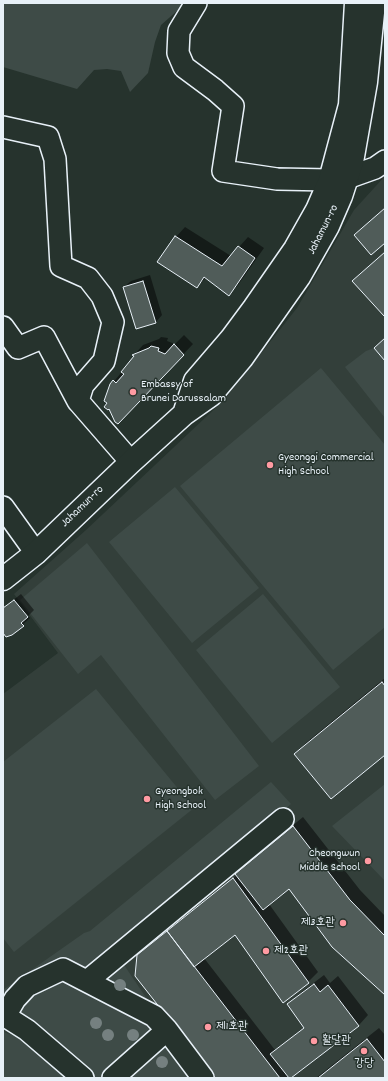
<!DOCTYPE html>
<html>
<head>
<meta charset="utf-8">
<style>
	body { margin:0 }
	#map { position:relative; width:388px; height:1081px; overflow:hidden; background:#26332d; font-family:Dekko,sans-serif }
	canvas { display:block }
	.frame { position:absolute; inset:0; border:4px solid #e8f1f8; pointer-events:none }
</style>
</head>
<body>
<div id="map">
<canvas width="388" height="1081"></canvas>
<div class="frame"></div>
</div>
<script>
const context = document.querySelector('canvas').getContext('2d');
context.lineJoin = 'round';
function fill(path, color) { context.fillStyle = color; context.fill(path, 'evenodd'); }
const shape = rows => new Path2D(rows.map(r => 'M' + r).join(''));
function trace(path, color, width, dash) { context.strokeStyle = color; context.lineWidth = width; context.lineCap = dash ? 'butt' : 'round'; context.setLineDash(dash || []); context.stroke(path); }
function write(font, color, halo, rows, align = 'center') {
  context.font = font + ' Dekko,"Poor Story",sans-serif'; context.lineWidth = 3; context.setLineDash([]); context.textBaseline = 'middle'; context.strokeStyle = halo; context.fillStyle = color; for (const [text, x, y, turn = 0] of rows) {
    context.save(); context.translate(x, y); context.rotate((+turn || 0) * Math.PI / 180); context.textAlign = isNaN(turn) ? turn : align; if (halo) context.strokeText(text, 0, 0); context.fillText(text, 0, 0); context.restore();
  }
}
fill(shape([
	[385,176,385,1078,3,1078,3,694,58,653,14,594,86,530,224,400,297,308,354,210]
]), '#333f3a');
fill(shape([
	[3,3,186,3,161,25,155,42,148,73,130,92,121,71,107,69,94,70,77,89,3,67],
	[374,348,385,361,385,418,345,367,366,351],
	[321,368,385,445,385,627,333,670,180,486],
	[175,487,259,588,192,643,109,542],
	[87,543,259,766,215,800,101,655,78,674,20,600],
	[263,594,340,687,272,743,196,650],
	[96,689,194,808,14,952,3,938,3,762],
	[271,782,291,804,86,975,66,965,3,1002,3,990,84,933,90,931],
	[385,784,385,881,332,826],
	[120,959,147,999,137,1000,95,979],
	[60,975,162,1030,108,1078,89,1078,18,1015,21,993],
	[3,1032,26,1039,74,1078,3,1078],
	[166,1035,199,1078,118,1078]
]), '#3e4b47');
fill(shape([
	[185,227,231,256,248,237,264,248,238,285,229,294,206,278,197,286,176,237],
	[150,275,162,315,156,322,124,287,131,281],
	[184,335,193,344,128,413,108,403,111,385,135,356,134,355,143,345,159,339,161,337,168,338,167,341,175,344],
	[21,594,34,610,28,616,30,618,12,634,3,632,3,608],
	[385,678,385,754,295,754,307,742],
	[303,817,360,890,385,916,385,993,289,887,269,904,318,972,308,982,283,1002,235,933,204,958,275,1050,305,1027,288,1004,298,995,324,975,330,983,338,976,368,1015,359,1025,290,1078,217,1078,138,955,148,945,237,875,246,864],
	[379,1028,385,1035,385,1078,316,1078]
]), '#0007');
const building = shape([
	[385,208,385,243,371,255,354,235,385,208],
	[175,236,222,266,238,246,255,258,229,296,204,277,197,288,157,262,175,236],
	[385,252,385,315,384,316,352,281,385,252],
	[143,281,156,323,136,329,123,287,143,281],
	[385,338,385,361,374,348,385,338],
	[174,344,184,355,118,424,115,422,109,409,108,410,104,407,107,403,104,401,110,384,113,380,116,383,124,374,121,372,134,356,132,355,149,348,151,346,159,348,158,351,165,354,174,344],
	[14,600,28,617,21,623,24,626,12,635,6,637,3,633,3,608,14,600],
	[382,682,385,686,385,755,331,799,294,754,382,682],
	[293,826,350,900,385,936,385,995,332,947,289,889,263,910,235,874,293,826],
	[233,878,309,983,283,1003,235,935,194,967,167,931,233,878],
	[167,931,280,1078,215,1078,135,976,137,955,167,931],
	[314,984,320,992,328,985,359,1026,291,1078,289,1078,270,1054,304,1028,287,1004,314,984],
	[367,1039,385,1062,385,1078,318,1078,367,1039]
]);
fill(building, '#505c59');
trace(building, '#e8f1f8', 1);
const minor = shape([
	[196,3,179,31,178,53,184,67,215,90,233,106,223,171,277,179,330,180,347,178,375,168,385,161],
	[3,127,48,137,55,159,61,266,88,278,102,296,113,322,104,361,83,385,78,401,131,462],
	[3,327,18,348,44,337,78,401],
	[3,507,36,553],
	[87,981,283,819],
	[5,1016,27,1030,83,1078],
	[3,1017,5,1016,15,999,27,986,63,969,154,1016,167,1030,113,1078],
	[167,1030,203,1078]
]);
const major = shape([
	[184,414,195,381,231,339,254,308,295,249,317,210,330,180,350,105,356,3],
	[3,579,36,553,131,462,184,414,211,395,242,358,299,277,328,226,341,196,352,162,366,82,374,3]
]);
trace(minor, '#e8f1f8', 24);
trace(major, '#e8f1f8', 25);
trace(minor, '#26332d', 21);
trace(major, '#26332d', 22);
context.fillStyle = '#758080';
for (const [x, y] of [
	[120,985],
	[96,1023],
	[108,1035],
	[133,1035],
	[162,1062]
]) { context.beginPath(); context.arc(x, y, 6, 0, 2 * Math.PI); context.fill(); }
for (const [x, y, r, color] of [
	[133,392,4,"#ff9aa2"],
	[270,465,4,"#ff9aa2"],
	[147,799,4,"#ff9aa2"],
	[368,861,4,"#ff9aa2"],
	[343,923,4,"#ff9aa2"],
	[266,951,4,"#ff9aa2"],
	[208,1027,4,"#ff9aa2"],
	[314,1041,4,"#ff9aa2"],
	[364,1051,4,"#ff9aa2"]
]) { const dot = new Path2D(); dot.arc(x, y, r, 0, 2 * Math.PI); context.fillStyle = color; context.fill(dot); trace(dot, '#26332d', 1.5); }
write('12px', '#e8f1f8', '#26332d', [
	["Jahamun-ro",324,230,-63],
	["Jahamun-ro",83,507,-44]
]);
write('12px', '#e8f1f8', '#26332d', [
	["Embassy of",141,385],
	["Brunei Darussalam",141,399],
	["Gyeonggi Commercial",278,458],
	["High School",278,472],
	["Gyeongbok",155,792],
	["High School",155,806],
	["Cheongwun",360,854,"right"],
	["Middle School",360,868,"right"],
	["제3호관",335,923,"right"],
	["제2호관",274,951],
	["제1호관",216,1027],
	["활달관",322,1041],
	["강당",364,1064,"center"]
], 'left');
</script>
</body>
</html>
